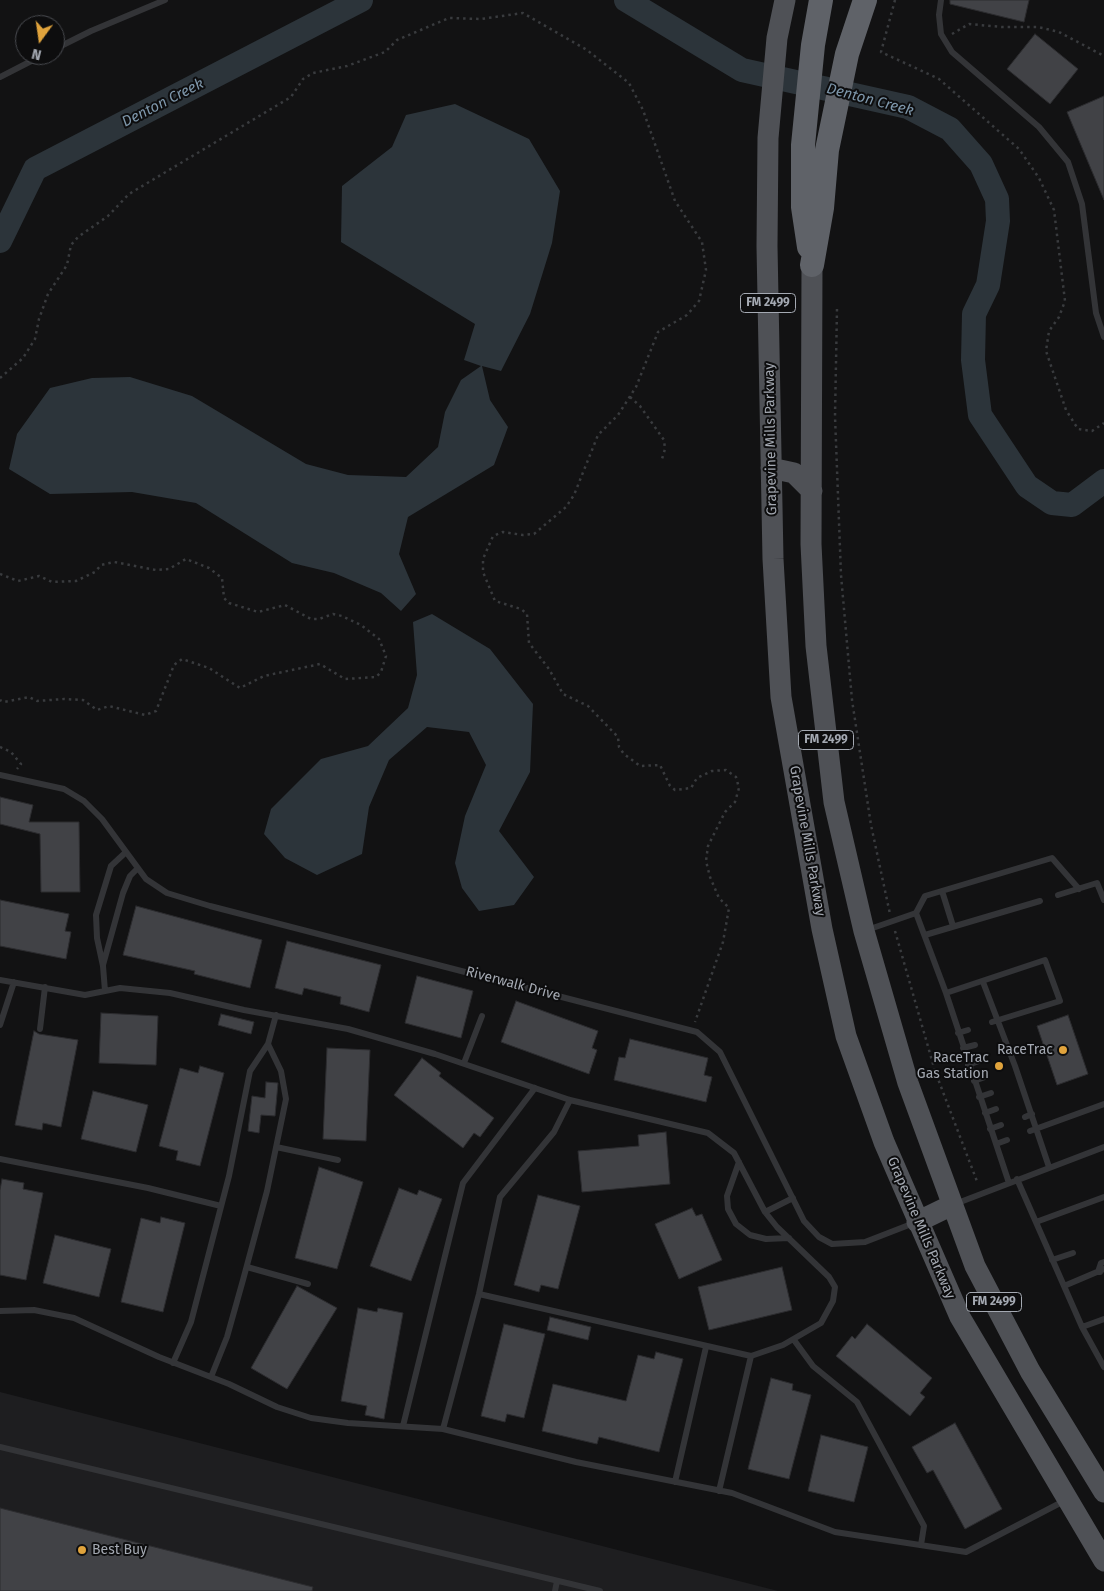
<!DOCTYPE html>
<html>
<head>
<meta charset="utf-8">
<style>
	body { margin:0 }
	#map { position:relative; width:1104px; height:1591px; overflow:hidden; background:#121213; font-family:"Fira Sans",sans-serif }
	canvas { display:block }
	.north { position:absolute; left:15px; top:15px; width:50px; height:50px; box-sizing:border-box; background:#0d0d0e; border:1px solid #494b50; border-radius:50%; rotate:194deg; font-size:14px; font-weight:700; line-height:20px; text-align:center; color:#a4a9b2 }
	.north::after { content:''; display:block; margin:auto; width:18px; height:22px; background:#e0a33c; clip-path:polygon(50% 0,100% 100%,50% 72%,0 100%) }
</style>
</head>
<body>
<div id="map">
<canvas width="1104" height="1591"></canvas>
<div class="north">N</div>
</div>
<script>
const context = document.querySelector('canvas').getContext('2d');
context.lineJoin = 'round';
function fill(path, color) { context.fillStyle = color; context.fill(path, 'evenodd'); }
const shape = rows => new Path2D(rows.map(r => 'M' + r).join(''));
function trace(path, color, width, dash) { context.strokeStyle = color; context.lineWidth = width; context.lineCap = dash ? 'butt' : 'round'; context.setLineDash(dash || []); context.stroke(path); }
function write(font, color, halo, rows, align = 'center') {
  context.font = font + ' "Fira Sans",sans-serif'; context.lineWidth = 4; context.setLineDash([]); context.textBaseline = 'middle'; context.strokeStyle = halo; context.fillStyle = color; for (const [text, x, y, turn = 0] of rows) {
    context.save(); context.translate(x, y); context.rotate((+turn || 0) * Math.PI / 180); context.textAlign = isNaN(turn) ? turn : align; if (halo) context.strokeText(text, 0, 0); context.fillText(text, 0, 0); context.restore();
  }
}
fill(shape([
	[0,1392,778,1591,0,1591]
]), '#1e1e20');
fill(shape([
	[455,104,529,139,560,191,552,243,530,314,501,371,482,366,490,400,508,427,494,465,408,517,399,554,416,594,401,611,381,593,334,573,292,563,196,503,132,492,50,494,9,469,17,434,50,388,92,378,130,377,192,396,306,464,348,475,406,477,438,447,445,412,461,380,481,366,464,360,475,324,341,242,342,186,392,147,406,115],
	[432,614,490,649,533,704,530,772,499,831,534,877,514,905,479,911,462,888,455,863,465,816,486,765,469,732,427,727,389,760,369,807,362,854,317,875,285,858,264,834,271,809,321,759,368,746,408,708,417,675,413,622]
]), '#2c343a');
trace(shape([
	[626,0,742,70,908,107,950,129,981,164,997,199,998,221,988,285,974,314,973,360,980,415,1027,486,1052,503,1072,505,1104,481],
	[0,241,35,169,361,0]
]), '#2c343a', 24);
const building = shape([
	[950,0,1029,0,1024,22,950,4,950,0],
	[1035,34,1078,69,1050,104,1007,69,1035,34],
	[1104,96,1104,200,1067,112,1104,96],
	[0,797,33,805,29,822,79,822,80,892,41,892,40,834,0,824,0,797],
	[0,900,69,914,65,931,71,932,66,959,0,946,0,900],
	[136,906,262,940,250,988,194,974,195,971,123,955,136,906],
	[287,941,381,965,369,1012,340,1004,341,997,304,988,302,995,275,988,287,941],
	[417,976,473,991,461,1038,405,1023,417,976],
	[516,1001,598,1031,592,1048,597,1050,589,1074,501,1042,516,1001],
	[101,1013,158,1016,156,1065,99,1063,101,1013],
	[221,1014,254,1022,251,1034,218,1025,221,1014],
	[1068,1015,1088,1074,1057,1085,1037,1026,1068,1015],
	[34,1031,39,1034,78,1040,61,1127,43,1123,42,1130,15,1125,34,1031],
	[630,1039,708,1058,704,1075,712,1077,706,1102,614,1080,619,1057,625,1058,630,1039],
	[327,1048,370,1050,366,1141,323,1139,327,1048],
	[422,1058,441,1073,439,1076,494,1118,480,1137,474,1133,463,1148,394,1095,422,1058],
	[200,1066,224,1073,200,1166,176,1160,178,1151,159,1146,180,1068,198,1073,200,1066],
	[266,1082,278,1083,275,1116,261,1115,259,1133,248,1131,252,1096,265,1098,266,1082],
	[93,1091,148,1105,136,1152,81,1139,93,1091],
	[666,1132,670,1184,582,1192,578,1151,639,1146,638,1135,666,1132],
	[319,1167,363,1182,337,1269,295,1258,319,1167],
	[2,1179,24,1183,23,1189,43,1193,26,1280,0,1275,0,1190,2,1179],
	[399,1188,417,1195,419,1190,442,1199,411,1281,370,1266,399,1188],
	[538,1195,580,1206,558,1289,541,1285,539,1292,514,1285,538,1195],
	[692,1208,696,1216,702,1214,722,1260,679,1279,655,1224,692,1208],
	[161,1217,185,1223,163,1312,121,1302,141,1218,160,1223,161,1217],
	[55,1235,111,1249,99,1297,43,1283,55,1235],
	[782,1267,792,1310,709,1330,698,1287,782,1267],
	[297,1286,337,1308,287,1389,251,1368,297,1286],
	[358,1308,377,1312,378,1308,403,1313,384,1419,365,1415,367,1406,341,1401,358,1308],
	[550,1317,591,1327,588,1340,547,1330,550,1317],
	[504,1324,545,1334,524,1418,507,1414,505,1422,481,1416,504,1324],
	[867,1324,932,1378,920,1393,925,1397,910,1416,836,1356,852,1336,855,1339,867,1324],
	[656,1352,683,1359,659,1452,599,1437,597,1444,542,1431,553,1384,626,1401,638,1355,654,1359,656,1352],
	[771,1378,793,1384,792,1390,811,1395,789,1479,748,1469,771,1378],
	[955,1423,1002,1509,965,1529,933,1470,927,1473,912,1447,955,1423],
	[821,1435,868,1447,854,1502,808,1491,821,1435],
	[0,1508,313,1587,312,1591,0,1591,0,1508]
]);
fill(building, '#414246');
trace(building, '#2c2c2f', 1);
trace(shape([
	[895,0,881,52,939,79,1019,149,1039,178,1054,210,1065,301,1059,317,1049,331,1046,351,1066,410,1078,429,1092,431,1104,423],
	[952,34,969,24,1002,27,1038,27,1059,32,1104,56],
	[837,309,835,416,841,575,852,700,871,825,890,914],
	[0,378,23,358,35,339,39,319,48,294,67,265,71,245,78,237,108,216,129,194,291,97,303,79,313,73,347,66,385,52,397,40,449,18,481,19,523,13,587,50,629,83,643,110,675,201,702,242,706,270,699,301,687,315,658,332,636,387,618,415,598,435,574,495,566,507,534,534,523,535,503,532,493,536,483,559,483,572,495,601,521,609,527,614,529,643,549,669,563,694,588,706,618,737,619,747,624,754,640,766,660,765,670,786,675,790,691,788,697,778,712,771,726,770,736,777,739,788,735,802,725,812,708,846,706,861,710,877,719,898,729,908,723,942,695,1022],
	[630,397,640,406,664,440,665,449,662,459],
	[0,574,18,581,39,576,52,582,76,581,95,572,101,565,114,562,156,570,169,569,186,559,209,568,222,578,224,598,229,603,258,612,285,605,311,619,319,619,333,614,342,616,361,625,379,639,386,656,381,672,376,677,345,679,320,664,264,676,240,688,209,668,182,659,174,665,156,711,145,715,109,706,97,710,83,700,64,699,37,701,29,697,4,702,0,700],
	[0,747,11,752,21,764,17,769],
	[895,931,935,1071,978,1184]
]), '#393b3e', 2.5, [2.5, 4]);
trace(shape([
	[941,0,939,15,941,34,952,52,1039,127,1068,162,1082,204,1096,313,1104,337],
	[55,49,91,31,165,0],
	[0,77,43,55],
	[0,775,64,789,84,801,102,819,146,879,167,893,210,906,697,1032,720,1052,804,1221,819,1237,832,1244,865,1242,914,1223],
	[942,891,953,926],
	[1058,895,1097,883,1104,900],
	[916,913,946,993,1009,1183],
	[867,930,916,913,925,896,1052,858,1079,889],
	[925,935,1040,901],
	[103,965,123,893,130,876,137,869],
	[0,980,85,995,105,991,103,966,97,938,96,915,111,866,126,852],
	[983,982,1015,1066,1049,1167],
	[105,991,120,988,170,993,244,1010,348,1029,435,1054,570,1100,708,1133,734,1153,765,1212,793,1198],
	[946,993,1045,960,1060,1001,992,1022],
	[0,1025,14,982],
	[40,1029,45,987],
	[958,1033,968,1030],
	[963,1048,975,1045],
	[464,1063,482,1016],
	[968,1065,979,1061],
	[974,1081,985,1077],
	[979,1097,991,1093],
	[985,1113,996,1109],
	[1025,1117,1032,1114],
	[990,1129,1001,1125],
	[1030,1131,1104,1104],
	[996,1144,1007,1140],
	[276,1147,338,1160],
	[0,1159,148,1188,221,1206],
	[739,1162,727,1196,728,1209,736,1224,750,1235,766,1239,789,1238],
	[1017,1179,1082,1327,1104,1367],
	[955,1204,1104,1147],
	[1036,1222,1104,1197],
	[1052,1260,1073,1253],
	[247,1267,308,1284],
	[1100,1272,1098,1272,1101,1263,1104,1262],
	[1064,1286,1104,1269],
	[479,1294,751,1356,783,1345,821,1323,833,1301,835,1287,829,1277,777,1227,765,1212],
	[0,1311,34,1310,74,1318,159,1357,229,1384,277,1407,311,1418,348,1423,443,1429,576,1462,732,1493,835,1532,966,1552,1064,1501],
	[1082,1327,1104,1319],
	[794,1340,813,1366,857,1402,924,1526,921,1545],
	[173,1363,191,1322,229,1176,250,1071,268,1044],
	[211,1377,227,1337,243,1280,267,1191,286,1099,281,1071,268,1044,276,1015],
	[403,1426,463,1183,535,1088],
	[443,1429,479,1294,500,1197,554,1132,570,1100],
	[0,1447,600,1591],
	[675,1482,706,1347],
	[719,1491,751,1356],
	[555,1591,557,1581]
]), '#333437', 6);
trace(shape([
	[785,0,777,38,768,138,767,246,773,559,781,697,822,929,846,1036,884,1142,960,1317,1104,1561],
	[812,265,811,544,816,646,834,802,864,931,908,1083,975,1266,1030,1371,1104,1492],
	[771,468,794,473,812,491],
	[917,1222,952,1205]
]), '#4f5156', 21);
trace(shape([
	[809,247,803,207,803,145,813,45,821,0],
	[812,265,822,208,827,150,847,54,865,0]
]), '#5f6268', 24);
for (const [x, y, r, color] of [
	[1063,1050,5,"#e0a33c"],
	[999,1066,5,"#e0a33c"],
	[82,1550,5,"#e0a33c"]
]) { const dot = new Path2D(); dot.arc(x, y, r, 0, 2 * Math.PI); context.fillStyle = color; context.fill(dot); trace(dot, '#0d0d0e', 2); }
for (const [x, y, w] of [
	[768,303,55],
	[826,740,55],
	[994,1302,55]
]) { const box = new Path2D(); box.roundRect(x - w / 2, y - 9.5, w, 19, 4); context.fillStyle = '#0d0d0e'; context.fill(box); trace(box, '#a4a9b2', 1); }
write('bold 12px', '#a4a9b2', null, [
	["FM 2499",768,303],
	["FM 2499",826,740],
	["FM 2499",994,1302]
]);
write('14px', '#a4a9b2', '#0d0d0e', [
	["Grapevine Mills Parkway",771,439,-91],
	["Grapevine Mills Parkway",807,841,80],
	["Riverwalk Drive",513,984,15],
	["Grapevine Mills Parkway",921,1228,67]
]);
write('14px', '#a4a9b2', '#0d0d0e', [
	["RaceTrac",1053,1050],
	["RaceTrac",989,1058],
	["Gas Station",989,1074],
	["Best Buy",92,1550,"left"]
], 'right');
write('italic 15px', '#7e97ab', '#0d0d0e', [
	["Denton Creek",870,100,15],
	["Denton Creek",163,103,-27]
]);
</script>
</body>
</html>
